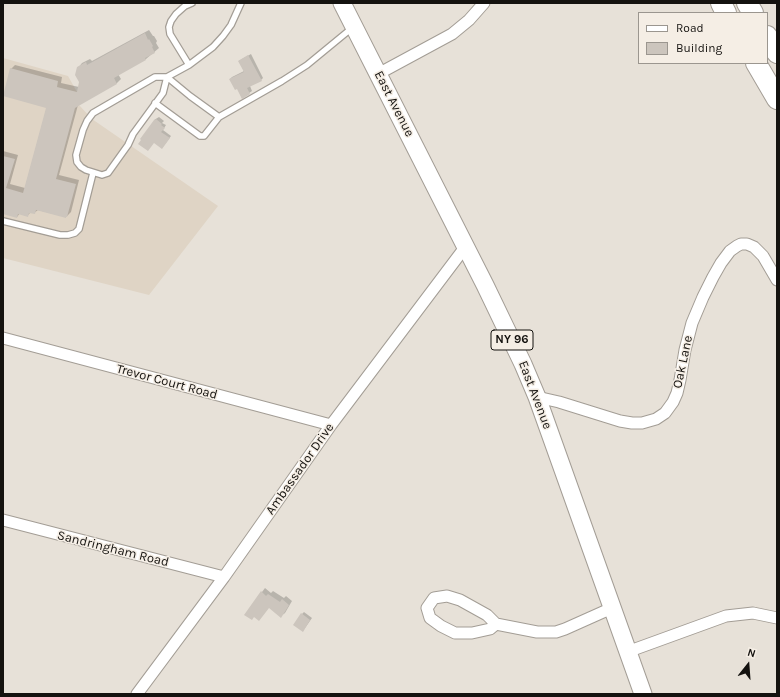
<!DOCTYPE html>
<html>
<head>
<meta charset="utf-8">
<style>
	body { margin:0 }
	#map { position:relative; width:780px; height:697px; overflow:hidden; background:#e7e1d8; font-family:Karla,sans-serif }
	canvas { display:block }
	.frame { position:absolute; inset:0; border:4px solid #14120f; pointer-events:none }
	.legend { position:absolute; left:638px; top:12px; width:130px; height:52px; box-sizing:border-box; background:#f5eee5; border:1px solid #9b968f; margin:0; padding:5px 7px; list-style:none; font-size:12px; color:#14120f }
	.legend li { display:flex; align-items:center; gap:8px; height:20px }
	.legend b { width:20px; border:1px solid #9b968f }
	.north { position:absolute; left:728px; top:645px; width:40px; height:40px; -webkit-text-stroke:3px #f5eee5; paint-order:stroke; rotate:17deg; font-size:11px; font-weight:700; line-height:16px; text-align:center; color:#14120f }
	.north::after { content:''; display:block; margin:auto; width:14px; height:18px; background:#14120f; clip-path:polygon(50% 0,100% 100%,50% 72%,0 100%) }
</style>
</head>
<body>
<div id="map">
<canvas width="780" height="697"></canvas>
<div class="frame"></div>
<ul class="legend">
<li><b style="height:5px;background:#fff"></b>Road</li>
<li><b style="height:11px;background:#ccc5bd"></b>Building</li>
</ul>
<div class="north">N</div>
</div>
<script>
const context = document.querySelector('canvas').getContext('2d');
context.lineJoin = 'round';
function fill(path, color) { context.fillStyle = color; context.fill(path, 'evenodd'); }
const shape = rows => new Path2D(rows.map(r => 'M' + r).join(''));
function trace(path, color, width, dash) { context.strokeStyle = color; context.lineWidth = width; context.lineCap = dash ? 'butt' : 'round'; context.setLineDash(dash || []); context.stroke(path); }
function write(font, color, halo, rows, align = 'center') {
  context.font = font + ' Karla,sans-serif'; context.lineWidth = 3; context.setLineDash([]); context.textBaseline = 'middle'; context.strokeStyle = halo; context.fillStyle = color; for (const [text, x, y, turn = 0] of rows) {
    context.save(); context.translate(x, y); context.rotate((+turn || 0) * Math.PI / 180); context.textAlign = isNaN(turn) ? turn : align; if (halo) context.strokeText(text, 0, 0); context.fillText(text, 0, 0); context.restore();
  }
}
fill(shape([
	[3,58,68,76,77,92,73,104,79,105,92,119,218,206,149,295,3,258]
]), '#dfd4c5');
fill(shape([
	[149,30,153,36,154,36,157,41,156,43,159,48,146,59,118,74,121,79,117,83,78,105,59,175,79,180,71,212,66,217,38,210,34,213,31,212,28,215,20,213,17,217,3,213,3,151,18,155,10,184,25,188,47,107,11,69,15,65,62,77,61,83,79,87,80,82,78,68,82,63,90,59,92,61],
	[251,54,263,78,261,80,250,86,252,91,242,98,237,87,230,79,232,77,244,71,239,61,242,59],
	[159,117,164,121,162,123,166,125,163,130,171,136,162,148,154,120],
	[265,588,271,593,273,591,284,598,286,596,292,601,285,613,281,616,269,607,259,620,262,592],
	[304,612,312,618,303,631,302,614]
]), '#0003');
fill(shape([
	[145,33,148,40,149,39,153,46,152,47,155,53,145,58,146,60,114,78,117,84,75,108,56,179,76,184,67,217,66,217,66,218,36,210,35,214,29,213,28,217,18,214,17,218,3,214,3,156,15,159,6,188,23,193,46,108,3,96,10,68,58,81,57,87,77,92,79,82,75,75,77,67,86,62,87,65],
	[248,55,262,81,247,88,250,94,242,99,237,89,235,90,229,79,244,72,238,61],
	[156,119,162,124,161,125,165,128,161,132,170,138,162,149,154,143,148,151,138,144,141,140,140,139,154,120,155,120],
	[261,591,266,596,268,594,280,602,282,599,289,605,281,618,269,608,259,621,254,617,252,620,244,615],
	[301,613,310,620,303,632,293,625]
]), '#ccc5bd');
const service = shape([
	[192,3,185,6,176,14,171,21,169,27,170,34,189,65,213,47,223,36,231,25,241,3],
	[167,77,163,93,133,134,128,145,108,173,102,175,86,170,81,167,77,162,76,155,83,130,87,121,93,113,155,77,167,77,189,65],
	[167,77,190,96,219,117],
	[155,103,200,136,204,136,219,117,282,81,307,65,352,28],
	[3,221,60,235,68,235,75,233,79,229,93,173]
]);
const minor = shape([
	[378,74,452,34,469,20,484,3],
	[3,338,331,425],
	[537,397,559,402,620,421,632,423,642,423,656,419,665,413,673,402,677,393,680,380,685,350,692,323,703,297,713,277,721,263,730,251,737,246,741,244,747,244,754,247,763,256,777,280],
	[3,520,224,577],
	[496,624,490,629,472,633,455,633,441,626,430,618,427,608,434,598,447,596,460,600,487,615,496,624,537,632,556,632,565,629,612,608],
	[627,652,726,616,753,613,777,618],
	[137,694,224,577,331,425,466,246]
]);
const primary = shape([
	[342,3,485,285,523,364,537,397,643,694]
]);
const motorway = shape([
	[721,3,726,13],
	[747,3,753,13],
	[767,36,777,53],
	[756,63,777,99]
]);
trace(service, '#a39d95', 8);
trace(minor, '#a39d95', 13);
trace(primary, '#a39d95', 19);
trace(motorway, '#a39d95', 22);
trace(service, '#fff', 5.5);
trace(minor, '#fff', 11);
trace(primary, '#fff', 17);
trace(motorway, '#fff', 20);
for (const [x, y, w] of [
	[512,340,42]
]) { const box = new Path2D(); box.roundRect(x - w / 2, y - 10, w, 20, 3); context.fillStyle = '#f5eee5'; context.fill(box); trace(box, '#14120f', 1); }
write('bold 12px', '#14120f', null, [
	["NY 96",512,340]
]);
write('13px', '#14120f', '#f5eee5', [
	["East Avenue",394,104,63],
	["Oak Lane",683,362,-78],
	["Trevor Court Road",167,382,15],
	["East Avenue",535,395,69],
	["Ambassador Drive",300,469,-55],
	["Sandringham Road",113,549,14]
]);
</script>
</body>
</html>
